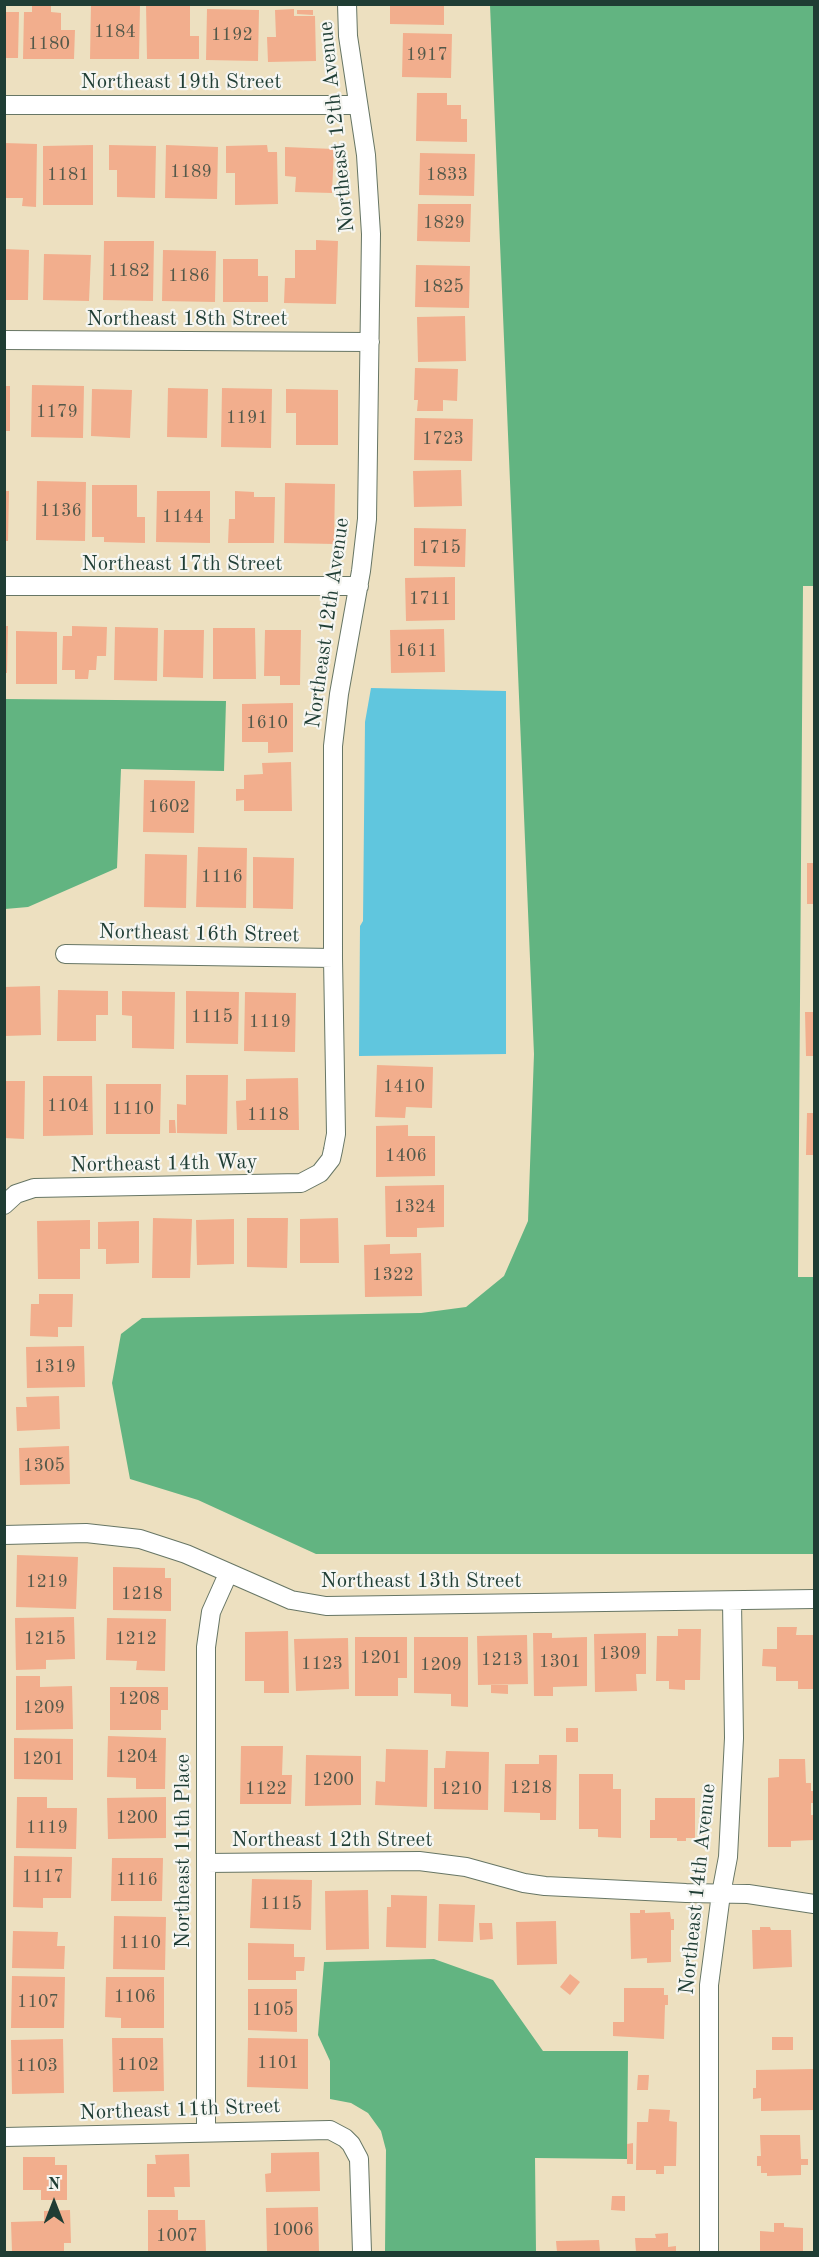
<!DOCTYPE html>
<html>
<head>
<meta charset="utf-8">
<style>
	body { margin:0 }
	#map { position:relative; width:819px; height:2257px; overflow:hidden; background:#ede0c0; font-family:"Old Standard TT",serif }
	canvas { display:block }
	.frame { position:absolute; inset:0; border:6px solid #1f3d34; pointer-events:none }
	.north { position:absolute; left:24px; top:2173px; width:60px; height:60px; -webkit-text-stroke:4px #f6f6f2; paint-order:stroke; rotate:0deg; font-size:16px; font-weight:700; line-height:24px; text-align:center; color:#1f3d34 }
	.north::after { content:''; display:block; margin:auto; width:21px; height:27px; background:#1f3d34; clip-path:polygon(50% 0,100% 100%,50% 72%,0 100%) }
</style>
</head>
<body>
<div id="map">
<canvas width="819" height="2257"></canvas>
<div class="frame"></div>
<div class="north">N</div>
</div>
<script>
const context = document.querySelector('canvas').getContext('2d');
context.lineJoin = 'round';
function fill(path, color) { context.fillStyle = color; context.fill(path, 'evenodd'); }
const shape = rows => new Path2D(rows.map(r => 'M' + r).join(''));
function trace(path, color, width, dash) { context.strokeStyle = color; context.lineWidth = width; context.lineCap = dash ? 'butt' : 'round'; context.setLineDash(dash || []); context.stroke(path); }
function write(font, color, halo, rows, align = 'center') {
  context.font = font + ' "Old Standard TT",serif'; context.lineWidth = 4.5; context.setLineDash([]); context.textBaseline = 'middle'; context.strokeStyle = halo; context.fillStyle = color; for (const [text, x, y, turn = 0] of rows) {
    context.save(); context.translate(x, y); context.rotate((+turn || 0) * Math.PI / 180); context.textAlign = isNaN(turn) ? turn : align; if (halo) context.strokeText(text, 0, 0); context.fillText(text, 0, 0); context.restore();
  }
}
fill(shape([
	[490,5,814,5,814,586,803,586,798,1277,814,1277,814,1554,316,1554,198,1500,130,1479,112,1383,121,1334,142,1318,421,1313,466,1307,504,1276,528,1221,534,1054],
	[5,699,226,701,224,771,121,769,117,868,28,907,5,909],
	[434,1959,493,1980,543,2051,628,2051,627,2159,535,2158,536,2252,385,2252,386,2150,381,2131,368,2113,351,2103,330,2099,330,2061,318,2035,324,1962]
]), '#62b481');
fill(shape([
	[371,688,506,691,506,1054,359,1056,360,926,363,921,365,722]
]), '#60c6de');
fill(shape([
	[32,4,51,4,51,12,61,13,61,30,75,30,74,59,23,59,24,12,32,12],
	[91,4,140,4,139,59,90,59],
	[146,4,190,4,190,36,199,36,199,59,147,59],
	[390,4,444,4,444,25,390,24],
	[207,9,259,10,258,61,206,60],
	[294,9,294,16,315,16,316,61,268,62,267,37,276,37,275,10],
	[297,10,313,10,313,15,297,14],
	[4,12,19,12,18,58,4,58],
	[403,33,452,34,451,78,402,77],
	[417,93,447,93,447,105,461,105,461,119,467,119,467,142,416,141],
	[4,143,37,144,36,207,22,206,23,198,4,198],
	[93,145,93,205,43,205,43,146],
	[109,145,156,146,155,198,117,197,117,170,109,170],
	[166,145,218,147,217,199,165,198],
	[267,145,268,152,277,152,278,204,235,205,235,173,226,173,226,146],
	[285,147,334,149,332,193,295,192,296,177,285,176],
	[420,153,475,154,474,196,419,195],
	[418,204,471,204,470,242,417,241],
	[316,240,338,241,336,304,284,303,285,278,295,278,295,250,316,250],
	[104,241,154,241,153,301,103,300],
	[4,249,29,250,28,300,4,300],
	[163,250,216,251,215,302,162,301],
	[44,254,91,255,89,301,43,300],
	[223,259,258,259,258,276,268,276,268,302,223,302],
	[416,265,470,266,469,308,415,307],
	[465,316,466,361,418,362,417,317],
	[415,368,458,369,457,401,443,400,443,411,417,411,418,400,414,400],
	[32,385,84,386,83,438,31,437],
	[4,386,10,386,10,431,4,431],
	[168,388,208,389,207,438,167,437],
	[222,388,272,389,271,448,221,447],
	[92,389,132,390,130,438,91,436],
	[286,389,338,390,338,445,296,445,296,413,286,413],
	[415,418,473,419,472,461,414,460],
	[461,470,462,506,414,507,413,471],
	[37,481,86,482,85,541,36,540],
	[285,483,335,484,334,544,284,543],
	[92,485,137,485,137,517,145,517,145,543,104,542,104,537,92,537],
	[4,491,9,491,8,541,4,541],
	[157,491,210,491,210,543,156,542],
	[235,491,254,492,254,497,275,497,274,543,228,543,229,519,235,519],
	[414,528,466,529,465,567,414,566],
	[455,577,455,620,406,621,405,578],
	[4,626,8,626,7,673,4,673],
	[72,626,107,627,106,656,97,656,96,670,89,670,88,679,75,679,75,670,62,670,63,636,72,636],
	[115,627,158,628,157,681,114,680],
	[213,628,255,628,256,679,213,679],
	[444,629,445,672,391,673,390,630],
	[164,630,204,630,203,678,163,677],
	[265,630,301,630,300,685,280,685,280,676,264,676],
	[16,631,57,632,57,684,16,684],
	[293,703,293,752,268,753,268,742,242,742,242,704],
	[291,762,292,811,244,811,244,800,236,801,236,789,244,789,244,775,263,774,262,763],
	[144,780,195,781,194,833,143,832],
	[198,847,247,848,246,908,196,907],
	[145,854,187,855,186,908,144,907],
	[253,857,294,858,293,909,253,908],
	[807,863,814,863,814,904,807,904],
	[40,986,41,1035,4,1036,4,987],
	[58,990,108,991,108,1015,96,1015,96,1041,57,1041],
	[122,991,175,992,174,1049,132,1048,132,1016,122,1015],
	[186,991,239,992,238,1044,186,1043],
	[245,992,296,993,295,1052,244,1051],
	[805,1012,814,1012,814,1056,806,1056],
	[377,1065,433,1067,432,1108,406,1107,405,1118,375,1117],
	[186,1075,228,1075,227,1134,177,1133,177,1104,186,1105],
	[43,1076,92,1076,93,1135,43,1136],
	[298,1078,299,1130,237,1130,236,1101,246,1100,246,1079],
	[4,1081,25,1081,24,1139,4,1138],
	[106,1084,161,1084,160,1134,106,1134],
	[807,1113,814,1113,814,1155,806,1155],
	[169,1120,175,1120,176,1133,169,1133],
	[408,1125,408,1136,435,1136,435,1176,376,1177,376,1126],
	[444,1185,444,1227,417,1228,417,1237,386,1237,385,1186],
	[153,1218,192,1219,190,1278,152,1278],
	[247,1218,288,1218,287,1268,247,1267],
	[338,1218,339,1263,300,1263,300,1219],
	[234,1219,234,1264,197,1265,196,1220],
	[90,1220,90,1249,80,1249,80,1279,38,1279,37,1221],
	[139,1221,139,1263,106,1264,106,1249,98,1249,98,1222],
	[390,1244,390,1254,421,1253,422,1296,365,1297,364,1245],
	[39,1294,73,1294,72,1327,58,1327,58,1337,30,1336,31,1304,39,1304],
	[84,1346,85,1387,27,1388,26,1347],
	[59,1396,60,1429,17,1431,16,1407,27,1407,26,1397],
	[69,1446,70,1484,20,1485,19,1448],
	[17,1555,78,1557,76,1609,16,1607],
	[113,1567,165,1568,165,1578,171,1578,171,1611,113,1610],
	[74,1617,75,1659,46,1660,46,1669,16,1670,15,1618],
	[107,1618,166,1619,165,1671,136,1670,137,1661,106,1660],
	[777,1627,797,1627,796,1635,814,1635,814,1689,798,1689,798,1681,776,1681,776,1667,762,1666,763,1649,777,1649],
	[678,1629,701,1629,700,1680,685,1680,685,1690,669,1689,669,1681,656,1681,657,1636,678,1636],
	[288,1631,289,1693,264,1693,264,1681,245,1681,245,1632],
	[533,1633,552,1633,552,1638,587,1637,587,1686,553,1687,553,1696,534,1696],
	[646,1633,646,1674,636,1674,637,1691,595,1692,594,1634],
	[527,1635,528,1684,478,1685,477,1636],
	[355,1637,407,1637,407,1678,398,1678,398,1696,355,1696],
	[414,1637,468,1637,468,1707,451,1706,451,1694,414,1693],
	[348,1638,349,1689,296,1691,294,1639],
	[16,1676,40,1676,40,1687,72,1686,73,1729,16,1730],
	[491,1685,508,1685,508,1694,491,1693],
	[110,1687,168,1687,168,1710,161,1710,161,1730,110,1730],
	[566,1728,578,1728,578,1742,566,1742],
	[108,1736,166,1738,165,1789,136,1789,136,1778,107,1777],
	[14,1738,73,1739,73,1780,14,1779],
	[241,1746,283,1746,282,1775,292,1775,291,1804,240,1804],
	[386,1749,428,1750,427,1807,375,1805,376,1781,385,1782],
	[446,1751,489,1752,488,1810,434,1809,434,1768,445,1768],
	[306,1755,361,1756,361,1805,305,1806],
	[539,1755,557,1755,556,1820,540,1820,540,1813,504,1812,505,1764,539,1764],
	[779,1759,805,1759,806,1783,811,1783,811,1791,814,1791,814,1803,811,1803,811,1815,814,1815,814,1840,791,1841,791,1847,768,1847,768,1778,779,1777],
	[579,1774,613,1774,613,1789,621,1789,621,1838,598,1837,598,1829,579,1829],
	[17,1797,47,1797,47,1808,77,1808,76,1849,16,1848],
	[166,1797,166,1838,108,1839,107,1798],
	[655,1798,695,1798,695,1838,686,1838,686,1841,677,1841,677,1838,650,1838,650,1820,655,1820],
	[14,1856,72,1857,71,1898,43,1898,43,1908,13,1907],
	[112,1858,163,1858,162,1901,111,1901],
	[252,1879,312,1880,311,1930,250,1928],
	[368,1890,369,1949,326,1950,325,1891],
	[391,1895,427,1896,426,1948,386,1947,387,1907,391,1907],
	[439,1904,475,1905,473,1942,438,1941],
	[640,1910,645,1910,645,1913,670,1912,671,1919,674,1919,674,1930,671,1930,671,1962,647,1963,647,1958,631,1959,630,1913,640,1913],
	[114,1916,166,1917,165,1970,113,1969],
	[556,1921,557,1964,517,1965,516,1922],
	[479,1923,492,1923,493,1939,480,1940],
	[760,1927,770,1927,771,1930,791,1930,792,1967,753,1969,752,1930,760,1930],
	[13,1931,58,1932,57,1946,65,1946,64,1969,12,1968],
	[248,1943,294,1944,294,1957,305,1957,304,1971,296,1971,296,1980,248,1980],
	[570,1974,580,1982,570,1995,560,1987],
	[12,1976,65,1977,64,2028,11,2028],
	[106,1977,164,1977,164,2028,121,2028,121,2018,105,2017],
	[624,1988,664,1988,664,1995,668,1995,668,2005,665,2005,664,2039,613,2036,613,2022,624,2022],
	[248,1989,297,1989,297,2032,248,2030],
	[772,2037,793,2037,793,2050,772,2050],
	[112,2038,163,2038,164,2091,113,2092],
	[248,2038,308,2039,308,2089,247,2087],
	[63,2039,64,2093,12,2094,11,2040],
	[813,2069,814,2110,761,2111,761,2098,753,2099,753,2088,756,2088,756,2070],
	[638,2075,649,2075,648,2090,637,2090],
	[649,2109,670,2110,669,2121,677,2122,676,2166,664,2166,664,2174,656,2174,656,2170,636,2170,637,2122,648,2122],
	[760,2135,800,2135,801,2159,808,2159,808,2165,801,2165,801,2175,767,2176,767,2173,761,2173,761,2166,757,2166,757,2156,761,2156],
	[633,2143,633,2164,627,2164,627,2144],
	[319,2152,320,2191,266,2192,265,2174,271,2173,271,2153],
	[189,2154,190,2187,174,2187,175,2197,147,2197,147,2164,156,2164,155,2155],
	[23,2157,55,2157,55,2165,67,2165,67,2200,41,2200,41,2190,23,2190],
	[612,2196,625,2196,625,2211,611,2210],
	[318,2207,319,2252,267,2252,266,2208],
	[70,2210,71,2243,64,2243,64,2252,12,2252,11,2222,44,2221,44,2211],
	[148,2210,178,2210,178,2220,205,2220,206,2252,148,2252],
	[774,2223,784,2223,784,2227,803,2228,803,2252,760,2252,760,2231,774,2232],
	[668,2233,668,2247,676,2246,676,2252,636,2252,635,2238,656,2238,655,2234],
	[599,2240,600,2252,557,2252,556,2241]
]), '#f2ae8d');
const street = shape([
	[4,105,358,105],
	[4,340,370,342],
	[4,586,359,586],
	[65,954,333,958],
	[4,1205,16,1194,34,1188,301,1183,320,1173,331,1159,333,1150,336,1134,333,958,333,746,339,694,361,571,367,519,371,234,366,155,348,36,347,4],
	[4,1535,86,1533,140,1539,186,1554,291,1600,326,1606,814,1599],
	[206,1863,419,1861,466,1867,524,1883,545,1886,686,1893,748,1894,814,1904],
	[206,2132,206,1647,211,1612,228,1574],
	[4,2137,330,2130,345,2138,351,2144,359,2159,362,2252],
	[709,2252,709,1985,721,1894,728,1857,734,1738,732,1601]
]);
trace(street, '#677665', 20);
trace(street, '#fff', 18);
write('18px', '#54594a', null, [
	["1184",115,32],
	["1192",232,35],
	["1180",49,44],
	["1917",427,55],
	["1189",191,172],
	["1181",68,175],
	["1833",447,175],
	["1829",444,223],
	["1182",129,271],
	["1186",189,276],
	["1825",443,287],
	["1179",57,412],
	["1191",247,418],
	["1723",443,439],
	["1136",61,511],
	["1144",183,517],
	["1715",440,548],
	["1711",430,599],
	["1611",417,651],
	["1610",267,723],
	["1602",169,807],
	["1116",222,877],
	["1115",212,1017],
	["1119",270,1022],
	["1410",404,1087],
	["1104",68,1106],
	["1110",133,1109],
	["1118",268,1115],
	["1406",406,1156],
	["1324",415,1207],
	["1322",393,1275],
	["1319",55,1367],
	["1305",44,1466],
	["1219",47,1582],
	["1218",142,1594],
	["1215",45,1639],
	["1212",136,1639],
	["1309",620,1654],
	["1201",381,1658],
	["1213",502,1660],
	["1301",560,1662],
	["1123",322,1664],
	["1209",441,1665],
	["1208",139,1699],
	["1209",44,1708],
	["1204",137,1757],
	["1201",43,1759],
	["1200",333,1780],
	["1218",531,1788],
	["1122",266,1789],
	["1210",461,1789],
	["1200",137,1818],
	["1119",47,1828],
	["1117",43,1877],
	["1116",137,1880],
	["1115",281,1904],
	["1110",140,1943],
	["1106",135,1997],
	["1107",38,2002],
	["1105",273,2010],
	["1101",278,2063],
	["1102",138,2065],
	["1103",37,2066],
	["1006",293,2230],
	["1007",177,2236]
]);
write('21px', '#1f3d34', '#f6f6f2', [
	["Northeast 19th Street",181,82],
	["Northeast 12th Avenue",337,127,-96],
	["Northeast 18th Street",187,319],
	["Northeast 17th Street",182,564],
	["Northeast 12th Avenue",328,623,-82],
	["Northeast 16th Street",199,934,1],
	["Northeast 14th Way",164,1164,-1],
	["Northeast 13th Street",421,1581],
	["Northeast 12th Street",332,1840],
	["Northeast 11th Place",183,1851,-90],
	["Northeast 14th Avenue",698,1889,-84],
	["Northeast 11th Street",180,2110,-2]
]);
</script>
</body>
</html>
